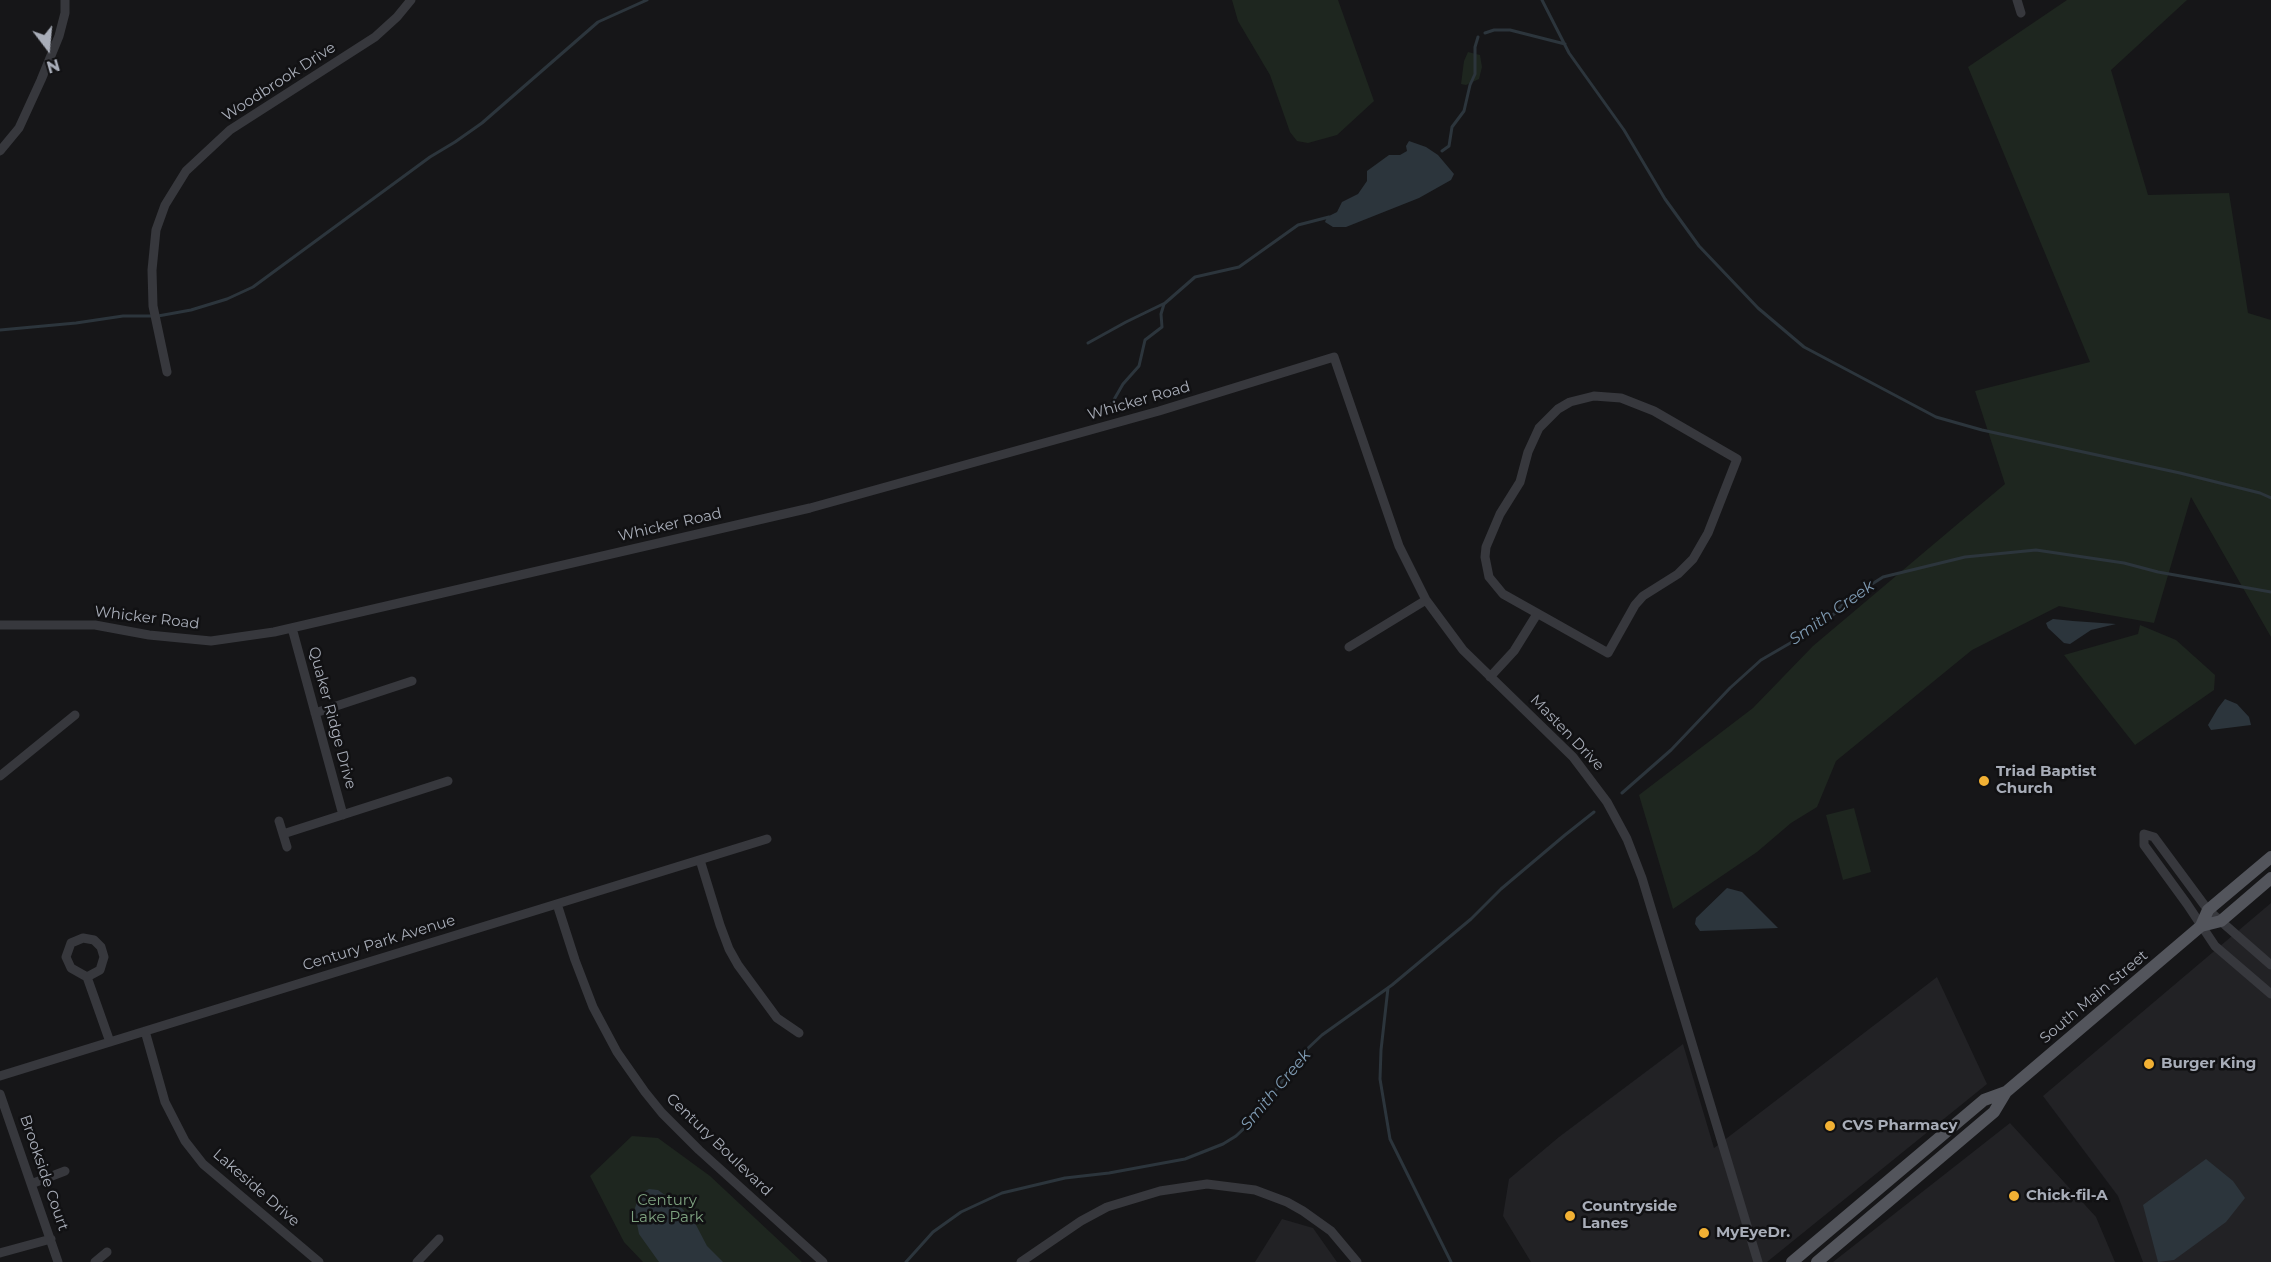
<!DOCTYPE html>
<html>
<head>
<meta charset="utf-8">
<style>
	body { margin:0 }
	#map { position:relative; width:2271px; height:1262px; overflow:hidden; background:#161618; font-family:Montserrat,sans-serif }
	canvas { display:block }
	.north { position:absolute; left:18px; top:18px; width:60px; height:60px; -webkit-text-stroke:4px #111113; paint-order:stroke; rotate:164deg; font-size:16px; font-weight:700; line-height:24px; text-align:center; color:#a8adb8 }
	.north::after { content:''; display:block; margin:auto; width:21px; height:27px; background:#a8adb8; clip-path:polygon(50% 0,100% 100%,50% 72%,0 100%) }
</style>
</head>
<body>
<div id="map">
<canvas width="2271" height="1262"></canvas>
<div class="north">N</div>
</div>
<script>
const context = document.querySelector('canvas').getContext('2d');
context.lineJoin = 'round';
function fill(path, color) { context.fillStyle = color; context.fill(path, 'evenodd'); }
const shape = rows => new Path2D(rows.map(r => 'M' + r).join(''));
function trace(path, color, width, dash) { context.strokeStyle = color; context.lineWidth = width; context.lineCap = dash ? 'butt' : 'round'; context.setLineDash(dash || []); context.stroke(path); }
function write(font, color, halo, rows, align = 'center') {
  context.font = font + ' Montserrat,sans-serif'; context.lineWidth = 5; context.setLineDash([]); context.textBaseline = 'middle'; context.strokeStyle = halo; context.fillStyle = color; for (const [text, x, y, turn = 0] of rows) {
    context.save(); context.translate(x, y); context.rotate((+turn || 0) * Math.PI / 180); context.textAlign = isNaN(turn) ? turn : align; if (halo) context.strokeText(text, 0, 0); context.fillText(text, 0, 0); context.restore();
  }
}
fill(shape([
	[2271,903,2271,1262,2143,1262,2118,1196,2043,1096],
	[1937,977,1987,1084,1767,1262,1531,1262,1503,1216,1509,1179,1559,1137,1683,1044,1714,1148],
	[2010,1123,2096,1217,2115,1262,1833,1262],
	[1282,1219,1313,1228,1337,1262,1255,1262]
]), '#222225');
fill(shape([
	[1232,0,1338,0,1374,101,1337,135,1308,143,1297,141,1290,132,1270,75,1238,21],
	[2067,0,2187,0,2111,70,2148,195,2229,193,2248,313,2271,320,2271,637,2191,497,2154,623,2059,606,1972,650,1836,761,1817,807,1791,823,1757,852,1673,909,1639,795,1753,708,1813,646,2005,484,1975,391,2090,362,1968,67],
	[1468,52,1480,55,1482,67,1479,79,1466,85,1461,84,1464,61],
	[2140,625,2176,640,2215,675,2214,690,2135,745,2064,655,2138,634],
	[1854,808,1871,872,1843,880,1826,815],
	[632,1136,658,1138,710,1176,802,1262,643,1262,624,1242,590,1176]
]), '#1e261f');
fill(shape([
	[1409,141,1426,147,1438,155,1454,174,1451,180,1419,198,1346,227,1333,227,1325,222,1327,217,1337,212,1342,202,1358,194,1367,181,1367,171,1389,155,1400,155,1407,151,1406,146],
	[2053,619,2073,621,2116,624,2091,630,2070,644,2064,643,2048,628,2046,623],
	[2225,699,2237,704,2249,717,2251,725,2211,730,2208,725,2218,708],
	[1727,888,1742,892,1778,928,1700,931,1695,924,1696,918],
	[2206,1159,2233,1181,2245,1198,2226,1222,2174,1260,2158,1262,2143,1205],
	[649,1189,658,1190,680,1206,695,1223,707,1246,723,1262,659,1262,639,1234,636,1219,635,1208,638,1199,642,1193]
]), '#2c353c');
trace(shape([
	[1542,0,1569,53,1624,130,1665,199,1699,246,1758,308,1804,347,1936,417,1982,430,2180,473,2260,493,2271,498],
	[1485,33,1494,30,1510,30,1565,44],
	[1442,151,1449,146,1452,127,1464,111,1470,85,1475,74,1475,47,1478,37],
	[0,330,76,323,123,316,158,316,191,310,227,299,253,287,430,157,455,142,482,123,598,22,647,0],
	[1088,343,1126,322,1163,304],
	[1108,410,1123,384,1139,366,1145,340,1162,327,1161,314,1164,304,1195,277,1239,267,1298,225,1329,217],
	[1622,793,1671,750,1730,688,1761,660,1811,631,1834,614,1847,600,1883,577,1965,557,2036,550,2124,563,2158,572,2271,592],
	[1388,988,1381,1050,1380,1079,1390,1139,1451,1262],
	[906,1262,933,1232,961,1212,1002,1193,1065,1178,1109,1173,1185,1159,1223,1144,1236,1136,1253,1120,1305,1051,1322,1035,1392,985,1471,919,1501,889,1565,835,1594,812]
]), '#2c353c', 3);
trace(shape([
	[2017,0,2021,13],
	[0,151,19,128,41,80,59,36,65,13,65,0],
	[167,372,153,306,152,270,156,230,165,205,186,171,230,130,375,37,397,17,411,0],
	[1594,396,1621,398,1654,411,1737,459,1708,533,1693,559,1678,574,1643,596,1635,605,1608,653,1503,594,1489,577,1485,557,1486,547,1500,514,1520,482,1528,452,1539,428,1558,409,1570,402,1594,396],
	[0,625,95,625,149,635,211,641,274,632,810,508,1159,411,1334,357,1399,546,1426,600,1463,650,1573,757,1607,802,1627,839,1642,878,1758,1262],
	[292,628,343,815],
	[1349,647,1426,600],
	[1490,677,1514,651,1537,614],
	[315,713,412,681],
	[0,776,75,715],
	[279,821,287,847],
	[283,834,448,781],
	[700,860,720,925,729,949,738,965,777,1018,799,1033],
	[557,904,575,960,593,1007,617,1052,645,1092,662,1113,699,1150,823,1262],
	[2271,965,2208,910,2154,837,2144,834,2144,845,2187,904,2215,946,2271,994],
	[87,977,100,970,104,957,101,947,94,940,83,938,71,943,66,957,71,968,87,977,110,1042],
	[145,1031,165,1102,185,1141,203,1164,319,1262],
	[0,1076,767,839],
	[0,1094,58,1262],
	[31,1184,65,1171],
	[0,1253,51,1239],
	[95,1262,107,1252],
	[417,1262,439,1239],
	[1021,1262,1081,1221,1107,1207,1160,1191,1207,1184,1255,1190,1287,1202,1303,1211,1331,1231,1357,1262]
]), '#37383d', 9);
trace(shape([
	[2201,926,2208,910,2271,857],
	[1792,1262,1984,1100,2006,1092],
	[1817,1262,1994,1112,2006,1092,2201,926,2221,921,2271,878]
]), '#53555c', 12);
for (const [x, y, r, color] of [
	[1984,781,6,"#f2b134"],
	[2149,1064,6,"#f2b134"],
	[1830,1126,6,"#f2b134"],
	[2014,1196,6,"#f2b134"],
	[1570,1216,6,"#f2b134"],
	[1704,1233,6,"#f2b134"]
]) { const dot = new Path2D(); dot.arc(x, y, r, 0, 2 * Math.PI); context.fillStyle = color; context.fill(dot); trace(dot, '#111113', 2); }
write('15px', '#a8adb8', '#111113', [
	["Woodbrook Drive",279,82,-33],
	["Whicker Road",1139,401,-16],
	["Whicker Road",670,525,-13],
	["Whicker Road",147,618,7],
	["Quaker Ridge Drive",332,718,75],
	["Masten Drive",1567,733,46],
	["Century Park Avenue",379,943,-17],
	["South Main Street",2094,997,-40],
	["Century Boulevard",719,1145,44],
	["Brookside Court",44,1173,71],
	["Lakeside Drive",256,1188,41]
]);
write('bold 15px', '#a8adb8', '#111113', [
	["Triad Baptist",1996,772],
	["Church",1996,789],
	["Burger King",2161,1064],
	["CVS Pharmacy",1842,1126],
	["Chick-fil-A",2026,1196],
	["Countryside",1582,1207],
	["Lanes",1582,1224],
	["MyEyeDr.",1716,1233]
], 'left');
write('15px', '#7fa381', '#111113', [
	["Century",667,1201],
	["Lake Park",667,1218]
]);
write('italic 16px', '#7f9bb3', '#111113', [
	["Smith Creek",1832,613,-35],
	["Smith Creek",1276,1090,-50]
]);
</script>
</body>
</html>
